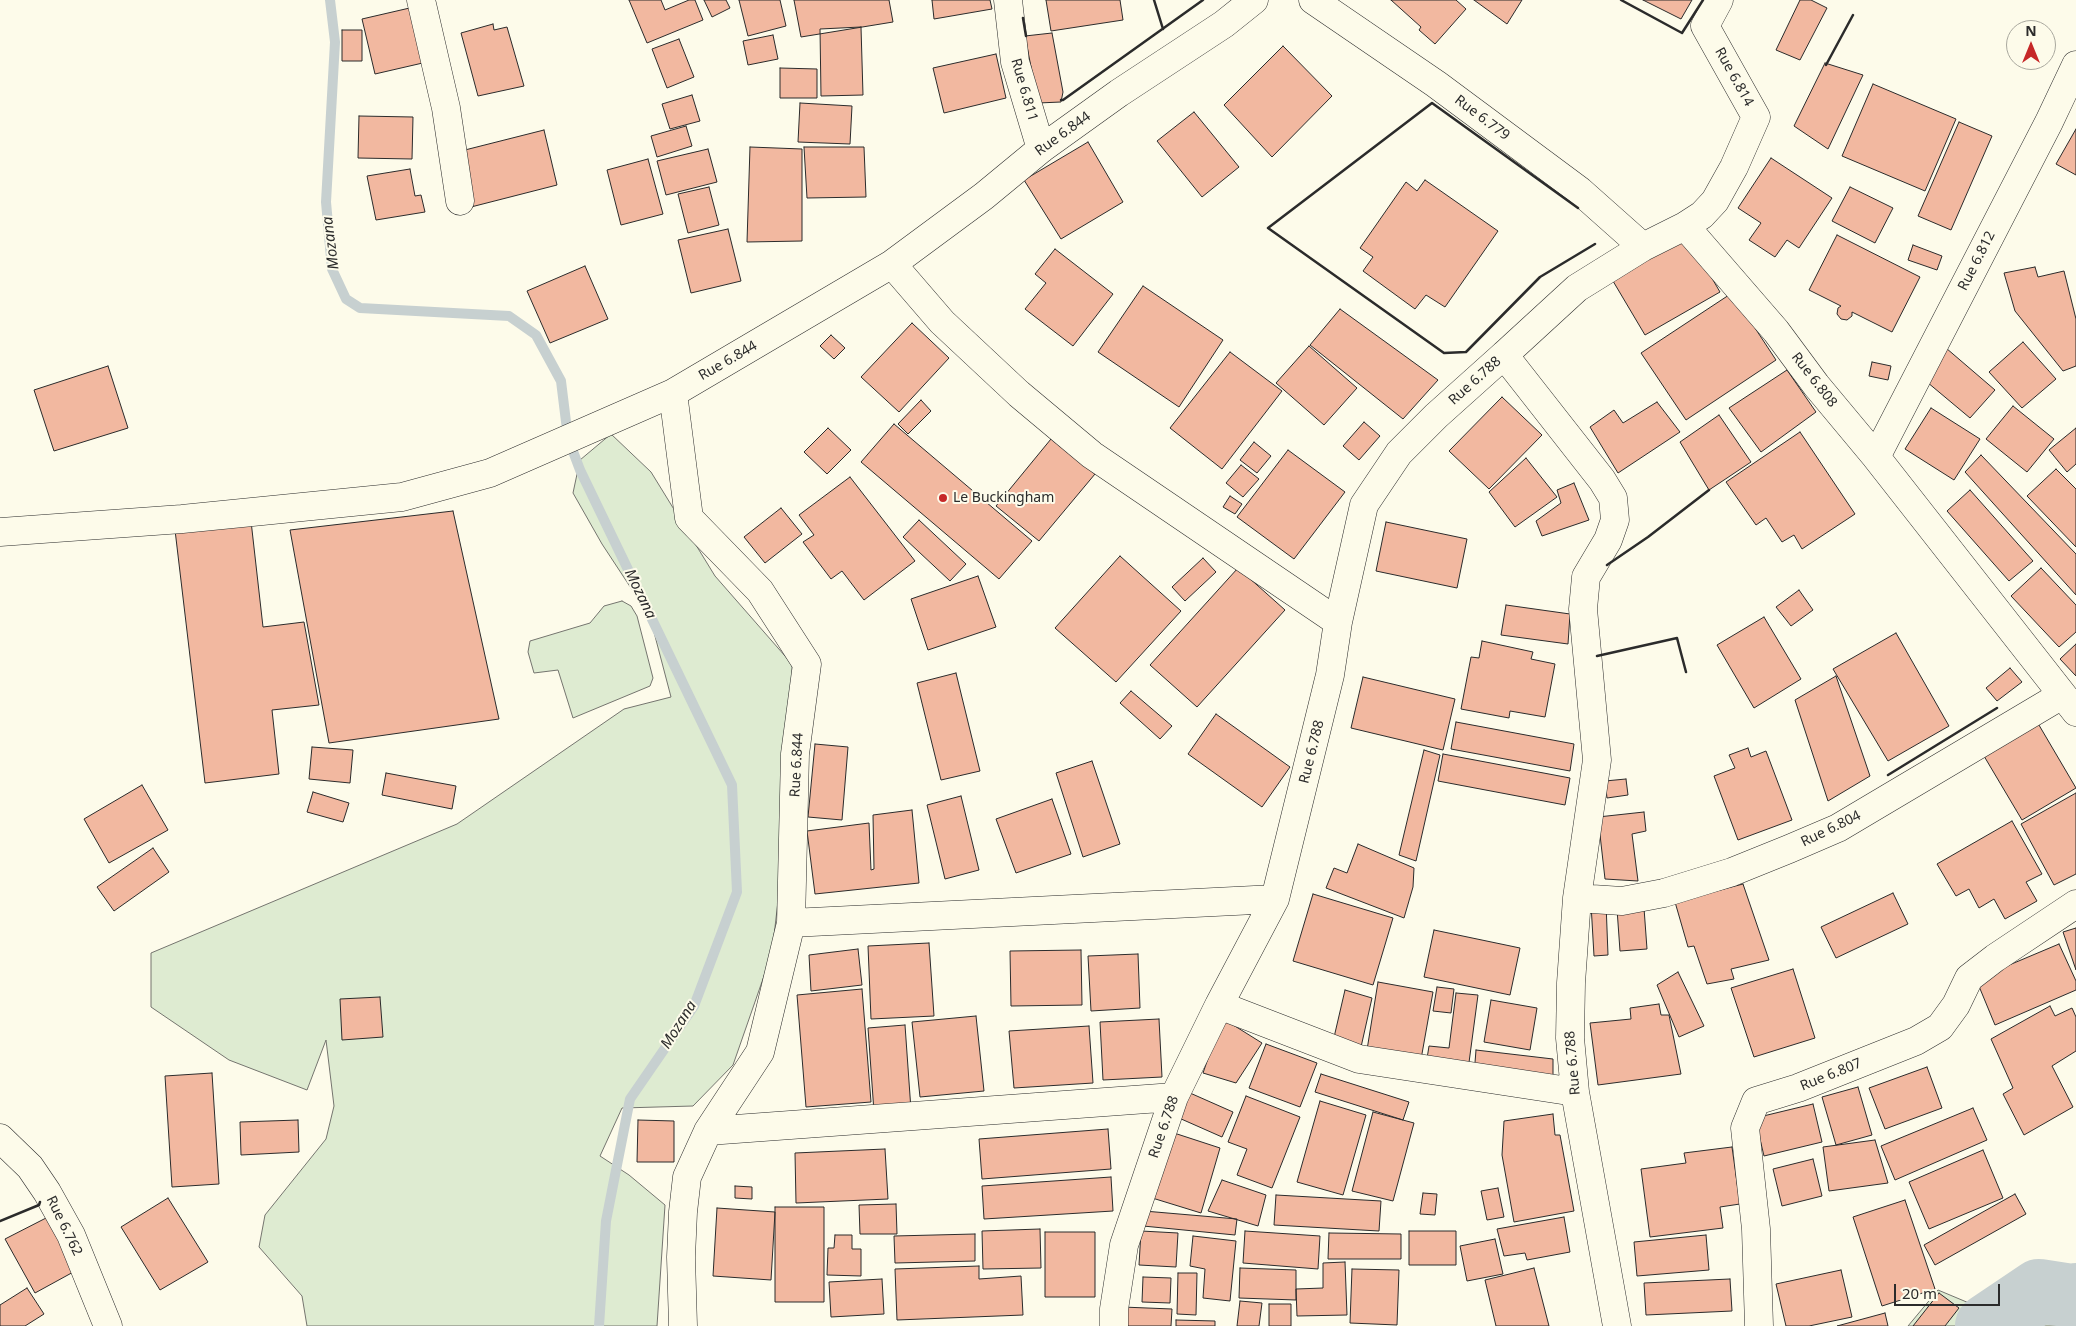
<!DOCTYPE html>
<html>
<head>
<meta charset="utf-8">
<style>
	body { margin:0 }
	#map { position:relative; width:2076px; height:1326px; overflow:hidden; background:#fdfbea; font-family:"Noto Sans",sans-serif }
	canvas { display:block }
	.north { position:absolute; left:2006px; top:20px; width:50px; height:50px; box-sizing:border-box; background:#fdfbea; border:1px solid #a9a89e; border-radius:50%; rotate:0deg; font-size:14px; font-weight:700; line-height:20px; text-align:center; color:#2b2b2b }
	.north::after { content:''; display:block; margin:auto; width:18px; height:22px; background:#c62828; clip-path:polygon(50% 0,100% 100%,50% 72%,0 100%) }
	.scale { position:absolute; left:1894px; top:1284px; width:106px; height:22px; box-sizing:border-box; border:2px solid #2b2b2b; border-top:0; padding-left:6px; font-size:15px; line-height:18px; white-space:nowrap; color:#2b2b2b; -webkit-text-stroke:4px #fdfbea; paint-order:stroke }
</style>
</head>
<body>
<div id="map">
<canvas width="2076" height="1326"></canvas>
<div class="north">N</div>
<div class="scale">20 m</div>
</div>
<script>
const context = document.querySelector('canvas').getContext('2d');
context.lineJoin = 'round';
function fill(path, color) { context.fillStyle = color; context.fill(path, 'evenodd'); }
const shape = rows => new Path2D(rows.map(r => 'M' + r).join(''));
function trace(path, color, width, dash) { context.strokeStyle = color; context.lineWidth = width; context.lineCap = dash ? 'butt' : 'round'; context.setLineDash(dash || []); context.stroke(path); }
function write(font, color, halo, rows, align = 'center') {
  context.font = font + ' "Noto Sans",sans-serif'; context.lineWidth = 4; context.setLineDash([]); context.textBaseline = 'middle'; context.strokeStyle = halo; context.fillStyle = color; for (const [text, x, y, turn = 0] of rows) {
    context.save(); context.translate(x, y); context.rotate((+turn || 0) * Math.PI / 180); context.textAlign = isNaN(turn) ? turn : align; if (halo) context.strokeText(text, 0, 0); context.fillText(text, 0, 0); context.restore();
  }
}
const green = shape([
	[611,434,651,472,715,576,792,664,795,754,772,953,733,1065,693,1106,622,1108,600,1156,629,1175,665,1205,657,1326,307,1326,302,1296,259,1247,265,1215,326,1139,334,1106,326,1040,307,1090,229,1060,151,1007,151,953,457,824,624,709,671,697,650,617,602,544,573,493,580,460,611,434],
	[622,601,631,606,637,616,653,678,650,686,573,718,558,670,534,673,528,652,530,641,590,623,604,606,622,601],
	[2076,1273,2076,1326,1908,1326,1938,1290,1969,1303,2013,1280,2076,1273]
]);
fill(green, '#deebd1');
trace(green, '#74746e', 1);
trace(shape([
	[330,0,335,42,326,202,332,269,346,299,360,308,509,316,536,335,561,381,568,438,580,470,732,785,737,892,694,1006,630,1099,606,1221,599,1326]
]), '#c7d0d0', 10);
trace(shape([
	[1987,1326,2039,1291,2072,1296,2076,1295]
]), '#c7d0d0', 64);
const building = shape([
	[629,0,661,0,665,10,689,0,695,0,703,20,647,43,629,0],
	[704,0,726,0,730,8,712,17,704,0],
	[739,0,780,0,786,26,748,36,739,0],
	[794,0,889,0,893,22,801,37,794,0],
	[932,0,990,0,992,9,934,19,932,0],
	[1046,0,1120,0,1123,20,1051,31,1046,0],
	[1391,0,1456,0,1466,9,1435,44,1419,30,1421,27,1391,0],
	[1474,0,1522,0,1507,24,1474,0],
	[1643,0,1692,0,1681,19,1643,0],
	[1800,0,1811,0,1827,8,1800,60,1776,50,1800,0],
	[414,7,427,62,375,74,362,19,414,7],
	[493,24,494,30,507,27,524,86,478,96,461,33,493,24],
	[861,27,863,95,821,96,820,29,861,27],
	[342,30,362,30,362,61,342,61,342,30],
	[1052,33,1063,92,1061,102,1038,103,1025,36,1052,33],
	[773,35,778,59,748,65,743,41,773,35],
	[679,39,694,77,667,88,652,49,679,39],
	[1283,46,1332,96,1272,157,1224,105,1283,46],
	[996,54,1006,98,944,113,933,68,996,54],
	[1825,63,1863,75,1828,149,1794,126,1825,63],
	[780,68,817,69,817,98,780,98,780,68],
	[1873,84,1956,119,1925,191,1842,156,1873,84],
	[692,95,700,121,670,129,662,104,692,95],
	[800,103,852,106,850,144,798,142,800,103],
	[1194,112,1239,167,1202,197,1157,141,1194,112],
	[359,116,413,117,412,159,358,158,359,116],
	[1959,122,1992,136,1951,230,1918,216,1959,122],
	[686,126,692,146,657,157,651,136,686,126],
	[2076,129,2076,175,2056,164,2076,129],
	[544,130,557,185,471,207,457,152,544,130],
	[1088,142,1123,202,1061,239,1024,180,1088,142],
	[750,147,802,149,802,241,747,242,750,147],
	[804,147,864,147,866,197,807,198,804,147],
	[708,149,717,182,666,195,657,161,708,149],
	[1771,158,1832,198,1799,248,1787,240,1775,257,1749,240,1761,223,1738,208,1771,158],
	[648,159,663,214,621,225,607,170,648,159],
	[410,169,415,196,421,195,425,212,376,220,367,176,410,169],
	[1425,180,1498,231,1445,307,1426,295,1415,309,1363,271,1373,257,1360,248,1406,182,1417,191,1425,180],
	[709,187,719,225,688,233,678,194,709,187],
	[1850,187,1893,208,1875,243,1832,221,1850,187],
	[728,229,741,281,691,293,678,240,728,229],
	[1685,232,1720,292,1645,335,1610,276,1685,232],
	[1837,235,1920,277,1892,332,1852,312,1852,316,1847,320,1841,319,1837,314,1838,308,1841,306,1809,290,1837,235],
	[1913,245,1942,256,1937,270,1908,260,1913,245],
	[1055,249,1113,294,1073,346,1025,309,1046,283,1035,274,1055,249],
	[585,266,608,319,550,343,527,291,585,266],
	[2035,267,2038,277,2064,271,2076,319,2076,366,2063,371,2015,311,2004,273,2035,267],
	[1143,286,1223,340,1179,407,1098,352,1143,286],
	[1732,293,1776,360,1686,420,1641,353,1732,293],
	[1340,309,1438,380,1403,419,1310,345,1340,309],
	[912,323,949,358,899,412,861,377,912,323],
	[831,335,845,348,834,359,820,346,831,335],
	[2023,342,2056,379,2022,408,1989,372,2023,342],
	[1309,346,1357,388,1324,425,1276,383,1309,346],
	[1946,348,1995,390,1970,418,1921,377,1946,348],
	[1230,352,1282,391,1222,469,1170,428,1230,352],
	[1872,362,1891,366,1888,380,1869,376,1872,362],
	[108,366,128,428,54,451,34,390,108,366],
	[1787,370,1816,412,1761,452,1729,408,1787,370],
	[1502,397,1542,435,1489,489,1449,451,1502,397],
	[921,400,931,411,908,434,898,424,921,400],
	[1657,402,1680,432,1618,473,1590,427,1614,410,1623,423,1657,402],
	[2013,406,2054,439,2027,472,1986,439,2013,406],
	[1931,408,1980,439,1954,480,1905,449,1931,408],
	[1719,415,1751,462,1709,490,1680,442,1719,415],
	[1364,422,1380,436,1359,460,1343,446,1364,422],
	[894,424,1032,541,999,579,861,462,894,424],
	[828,428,851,450,827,474,804,452,828,428],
	[2076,428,2076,464,2067,472,2049,450,2076,428],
	[1800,432,1855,514,1802,549,1794,535,1782,542,1766,518,1756,525,1726,482,1800,432],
	[1051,439,1095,474,1039,541,996,506,1051,439],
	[1254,442,1271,456,1257,473,1240,460,1254,442],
	[1288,450,1345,492,1294,559,1237,517,1288,450],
	[1981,455,2076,554,2076,595,1965,472,1981,455],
	[1526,458,1557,497,1515,527,1489,492,1526,458],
	[1241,465,1259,479,1243,497,1226,483,1241,465],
	[2056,469,2076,489,2076,547,2027,496,2056,469],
	[850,477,915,561,864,600,842,571,831,579,803,542,814,535,799,515,850,477],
	[1574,483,1589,520,1542,536,1536,521,1561,503,1557,490,1574,483],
	[1970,490,2033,561,2009,581,1947,511,1970,490],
	[1230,496,1242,504,1235,514,1223,507,1230,496],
	[781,508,802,534,765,563,744,537,781,508],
	[453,511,499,719,329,743,290,530,453,511],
	[919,520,966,564,950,581,903,537,919,520],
	[251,521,263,627,304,622,319,705,272,710,279,774,205,783,175,530,251,521],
	[1386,522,1467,539,1457,588,1376,571,1386,522],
	[1120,556,1181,611,1116,682,1055,628,1120,556],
	[1203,558,1216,572,1185,601,1172,587,1203,558],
	[1238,568,1285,610,1197,707,1150,665,1238,568],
	[2041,568,2076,605,2076,632,2059,647,2011,596,2041,568],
	[978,576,996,627,928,650,911,599,978,576],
	[1799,590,1813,610,1791,626,1776,607,1799,590],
	[1506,605,1570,614,1568,644,1501,635,1506,605],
	[1764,617,1801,679,1754,708,1717,645,1764,617],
	[1896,633,1949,726,1888,761,1833,669,1896,633],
	[1482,641,1533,652,1531,659,1555,664,1545,717,1510,711,1509,718,1461,709,1471,657,1479,658,1482,641],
	[2076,644,2076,676,2060,659,2076,644],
	[2010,668,2022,682,1997,701,1986,688,2010,668],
	[956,673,980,771,941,780,917,683,956,673],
	[1836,676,1870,776,1828,801,1795,700,1836,676],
	[1363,677,1455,699,1443,750,1351,728,1363,677],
	[1131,691,1172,726,1160,739,1120,703,1131,691],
	[1216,714,1290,767,1262,807,1188,754,1216,714],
	[2036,720,2076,788,2022,820,1981,751,2036,720],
	[1456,722,1574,744,1570,771,1451,749,1456,722],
	[815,744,848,747,842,820,808,817,815,744],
	[312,747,353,750,350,783,309,779,312,747],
	[1748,748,1751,757,1766,751,1792,820,1738,840,1714,776,1735,768,1729,755,1748,748],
	[1424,750,1440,755,1416,861,1399,855,1424,750],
	[1443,754,1570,778,1565,805,1438,781,1443,754],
	[1092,761,1120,844,1083,857,1056,773,1092,761],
	[386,773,456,786,452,809,382,795,386,773],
	[1626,779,1628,795,1607,798,1605,781,1626,779],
	[142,785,168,830,109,863,84,819,142,785],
	[313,792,349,803,343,822,307,812,313,792],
	[2076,793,2076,874,2054,885,2021,824,2076,793],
	[961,796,979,870,945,879,927,805,961,796],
	[1052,799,1071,854,1016,873,996,819,1052,799],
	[912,810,919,883,815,894,807,831,869,823,871,870,874,869,873,815,912,810],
	[1644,812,1646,831,1632,834,1638,881,1605,879,1598,817,1644,812],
	[2012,821,2042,874,2026,882,2037,901,2005,919,1994,899,1979,908,1969,889,1956,896,1937,864,2012,821],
	[1358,844,1414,868,1413,887,1404,918,1326,888,1334,868,1347,873,1358,844],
	[153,848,169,872,114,911,97,887,153,848],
	[1743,884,1769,960,1731,969,1734,979,1707,984,1694,946,1688,947,1675,902,1743,884],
	[1893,893,1908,924,1836,958,1821,927,1893,893],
	[1313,894,1393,918,1373,985,1293,961,1313,894],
	[1606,903,1608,955,1594,956,1591,904,1606,903],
	[1644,908,1647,949,1620,951,1617,909,1644,908],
	[2076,928,2076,970,2063,932,2076,928],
	[1434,930,1520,948,1510,995,1424,977,1434,930],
	[929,943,934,1016,871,1019,868,946,929,943],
	[2059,944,2076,981,2076,990,1995,1025,1976,979,2059,944],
	[858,949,862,985,811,991,809,955,858,949],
	[1081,950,1082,1005,1011,1006,1010,951,1081,950],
	[1138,954,1140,1008,1091,1011,1088,956,1138,954],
	[1793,969,1815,1038,1754,1057,1731,988,1793,969],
	[1678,972,1704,1026,1679,1037,1657,985,1678,972],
	[1378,982,1433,992,1420,1065,1366,1056,1378,982],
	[1437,987,1454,989,1451,1013,1433,1011,1437,987],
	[862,989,871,1102,806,1107,797,995,862,989],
	[1345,990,1372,998,1359,1056,1332,1046,1345,990],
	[1456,993,1478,995,1468,1070,1426,1065,1429,1046,1449,1048,1456,993],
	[380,997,383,1037,342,1040,340,999,380,997],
	[1491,1000,1537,1008,1530,1050,1484,1042,1491,1000],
	[1659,1004,1661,1015,1669,1015,1681,1074,1598,1085,1590,1023,1631,1019,1630,1008,1659,1004],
	[2050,1006,2055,1016,2072,1008,2076,1017,2076,1051,2052,1066,2073,1107,2024,1135,2003,1094,2013,1088,1991,1039,2050,1006],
	[976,1016,984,1091,920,1097,912,1022,976,1016],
	[1222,1018,1262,1043,1236,1083,1203,1073,1222,1018],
	[1159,1019,1162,1077,1103,1080,1100,1022,1159,1019],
	[905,1025,911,1110,874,1112,868,1028,905,1025],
	[1089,1026,1093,1083,1014,1088,1009,1031,1089,1026],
	[1266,1044,1317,1063,1300,1107,1249,1088,1266,1044],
	[1476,1050,1553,1059,1553,1083,1474,1075,1476,1050],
	[1927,1067,1942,1108,1885,1129,1869,1088,1927,1067],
	[212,1073,219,1184,172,1187,165,1076,212,1073],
	[1321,1074,1409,1102,1403,1120,1315,1092,1321,1074],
	[1858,1087,1872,1135,1836,1145,1822,1097,1858,1087],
	[1190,1093,1233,1112,1222,1137,1179,1118,1190,1093],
	[1246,1096,1300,1117,1272,1188,1237,1175,1247,1149,1228,1142,1246,1096],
	[1320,1101,1366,1115,1343,1195,1297,1182,1320,1101],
	[1813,1104,1822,1142,1764,1156,1755,1118,1813,1104],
	[1973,1108,1987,1140,1895,1180,1881,1146,1973,1108],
	[1373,1112,1414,1123,1393,1201,1352,1191,1373,1112],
	[1553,1114,1555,1135,1560,1135,1574,1211,1514,1222,1502,1155,1504,1121,1553,1114],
	[298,1120,299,1152,241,1155,240,1122,298,1120],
	[638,1120,674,1121,674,1162,637,1162,638,1120],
	[1108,1129,1111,1169,982,1179,979,1139,1108,1129],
	[1171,1132,1220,1148,1201,1213,1149,1197,1171,1132],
	[1875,1140,1888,1183,1829,1191,1823,1147,1875,1140],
	[1732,1147,1740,1204,1720,1207,1723,1228,1650,1237,1641,1169,1686,1163,1684,1153,1732,1147],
	[885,1149,888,1199,796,1203,795,1153,885,1149],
	[1983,1150,2003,1198,1929,1229,1909,1182,1983,1150],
	[1813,1159,1822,1196,1782,1206,1773,1169,1813,1159],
	[1111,1177,1113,1211,984,1219,982,1186,1111,1177],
	[1222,1180,1266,1195,1258,1226,1208,1211,1222,1180],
	[735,1186,752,1187,752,1199,735,1198,735,1186],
	[1498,1188,1504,1217,1487,1220,1481,1191,1498,1188],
	[1423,1193,1437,1194,1435,1215,1420,1214,1423,1193],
	[2015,1194,2026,1214,1935,1265,1924,1245,2015,1194],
	[1276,1195,1381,1201,1379,1231,1274,1225,1276,1195],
	[168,1198,208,1262,160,1290,121,1227,168,1198],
	[1905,1200,1935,1289,1882,1306,1853,1217,1905,1200],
	[896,1204,897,1234,860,1234,859,1205,896,1204],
	[775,1207,824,1207,824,1302,775,1302,775,1207],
	[717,1208,775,1212,771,1280,713,1276,717,1208],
	[1144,1211,1237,1219,1235,1235,1143,1226,1144,1211],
	[48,1217,77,1270,35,1293,5,1239,48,1217],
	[1564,1217,1570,1252,1527,1260,1525,1253,1504,1256,1497,1229,1564,1217],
	[1040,1229,1041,1268,983,1269,982,1231,1040,1229],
	[1141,1231,1178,1233,1176,1267,1139,1265,1141,1231],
	[1245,1231,1320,1236,1318,1269,1243,1263,1245,1231],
	[1409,1231,1456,1231,1456,1265,1409,1265,1409,1231],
	[1045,1232,1095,1232,1095,1297,1045,1297,1045,1232],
	[1329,1233,1401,1234,1401,1259,1328,1259,1329,1233],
	[975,1234,975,1261,895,1263,894,1236,975,1234],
	[835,1235,852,1235,852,1249,861,1249,861,1276,827,1275,828,1248,834,1248,835,1235],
	[1706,1235,1709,1270,1637,1276,1634,1242,1706,1235],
	[1193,1236,1236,1241,1230,1301,1203,1298,1205,1269,1190,1266,1193,1236],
	[1495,1239,1503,1274,1467,1281,1460,1246,1495,1239],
	[1345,1262,1347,1315,1297,1316,1296,1289,1323,1288,1323,1263,1345,1262],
	[979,1266,979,1279,1021,1276,1023,1315,897,1320,895,1269,979,1266],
	[1240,1268,1296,1270,1296,1300,1239,1298,1240,1268],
	[1534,1268,1549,1326,1496,1326,1485,1280,1534,1268],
	[1352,1269,1399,1270,1397,1325,1350,1323,1352,1269],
	[1841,1270,1852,1317,1809,1326,1786,1326,1776,1284,1841,1270],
	[1178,1273,1197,1273,1196,1315,1177,1314,1178,1273],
	[1143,1277,1171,1278,1170,1303,1142,1302,1143,1277],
	[882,1279,884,1314,831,1317,829,1282,882,1279],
	[1730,1279,1732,1311,1646,1315,1644,1283,1730,1279],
	[27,1288,44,1314,25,1326,0,1326,0,1305,27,1288],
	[1939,1293,1959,1308,1945,1326,1913,1326,1939,1293],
	[1240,1301,1262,1303,1259,1326,1237,1326,1240,1301],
	[1269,1304,1291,1304,1291,1326,1269,1326,1269,1304],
	[1122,1307,1172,1309,1171,1326,1121,1326,1122,1307],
	[1885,1313,1888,1326,1837,1326,1885,1313],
	[1176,1320,1215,1321,1215,1326,1176,1326,1176,1320]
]);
fill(building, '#f2b8a0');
trace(building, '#2b2b2b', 1);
const minor = shape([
	[421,0,446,108,460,201],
	[1008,0,1015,62,1041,149],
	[1313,0,1436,84,1580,191,1643,247],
	[1685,226,1702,215,1715,201,1734,167,1756,117,1705,26,1719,0],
	[892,264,942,322,1019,394,1092,455,1338,622],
	[1504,355,1577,288,1643,247,1685,226,1776,331,1816,385,1876,457,2076,712],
	[1876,457,2049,122,2076,65],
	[0,532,182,519,402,497,490,473,673,393],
	[1577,898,1622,901,1664,893,1732,872,1789,849,1838,828,2062,695],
	[791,923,1275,899],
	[1219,1005,1359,1059,1575,1092],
	[708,1131,1174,1097],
	[0,1138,30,1167,47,1192,71,1235,108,1326],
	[683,1326,681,1257,683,1212,687,1177,708,1131,760,1052,791,923,795,754,807,664,760,591,689,518,673,393,892,264,984,196,1041,149,1119,93,1224,24,1254,0],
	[1114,1326,1114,1309,1124,1245,1174,1097,1219,1005,1275,899,1330,675,1338,622,1364,505,1399,453,1436,416,1504,355,1602,480,1613,498,1615,520,1608,540,1586,577,1583,609,1597,760,1577,898,1571,983,1570,1038,1575,1092,1617,1326],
	[1759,1326,1756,1229,1745,1128,1756,1101,1798,1088,1916,1041,1940,1027,1956,1005,1969,978,1995,958,2076,904]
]);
trace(minor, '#2b2b2b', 29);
trace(minor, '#fdfbea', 28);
trace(shape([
	[1154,0,1163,29],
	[1621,0,1682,33,1703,0],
	[1023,18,1026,36],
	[1826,65,1853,15],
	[1061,100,1063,100,1203,0],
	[1578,208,1432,103,1268,228,1444,353,1466,352,1540,277,1595,244],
	[1607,565,1648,537,1709,490],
	[1597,656,1677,638,1686,672],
	[1888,775,1997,708],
	[0,1221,39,1205,40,1202]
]), '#2b2b2b', 2.5);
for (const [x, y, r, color] of [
	[943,498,5,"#c62828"]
]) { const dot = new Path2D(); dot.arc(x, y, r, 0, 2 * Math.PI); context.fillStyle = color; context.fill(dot); trace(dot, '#fdfbea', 2); }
write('14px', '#2b2b2b', '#fdfbea', [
	["Rue 6.814",1734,77,61],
	["Rue 6.811",1024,90,74],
	["Rue 6.779",1482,118,37],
	["Rue 6.844",1063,134,-36],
	["Rue 6.812",1977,261,-63],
	["Rue 6.844",728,361,-30],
	["Rue 6.808",1814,380,52],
	["Rue 6.788",1475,381,-42],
	["Rue 6.788",1312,752,-76],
	["Rue 6.844",797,765,-87],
	["Rue 6.804",1831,829,-26],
	["Rue 6.788",1573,1063,-95],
	["Rue 6.807",1831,1075,-22],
	["Rue 6.788",1164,1127,-71],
	["Rue 6.762",64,1226,64]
]);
write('14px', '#2b2b2b', '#fdfbea', [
	["Le Buckingham",953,498]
], 'left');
write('italic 15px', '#2b2b2b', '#fdfbea', [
	["Mozana",331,243,-97],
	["Mozana",640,594,64],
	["Mozana",679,1025,-58]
]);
</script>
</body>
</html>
